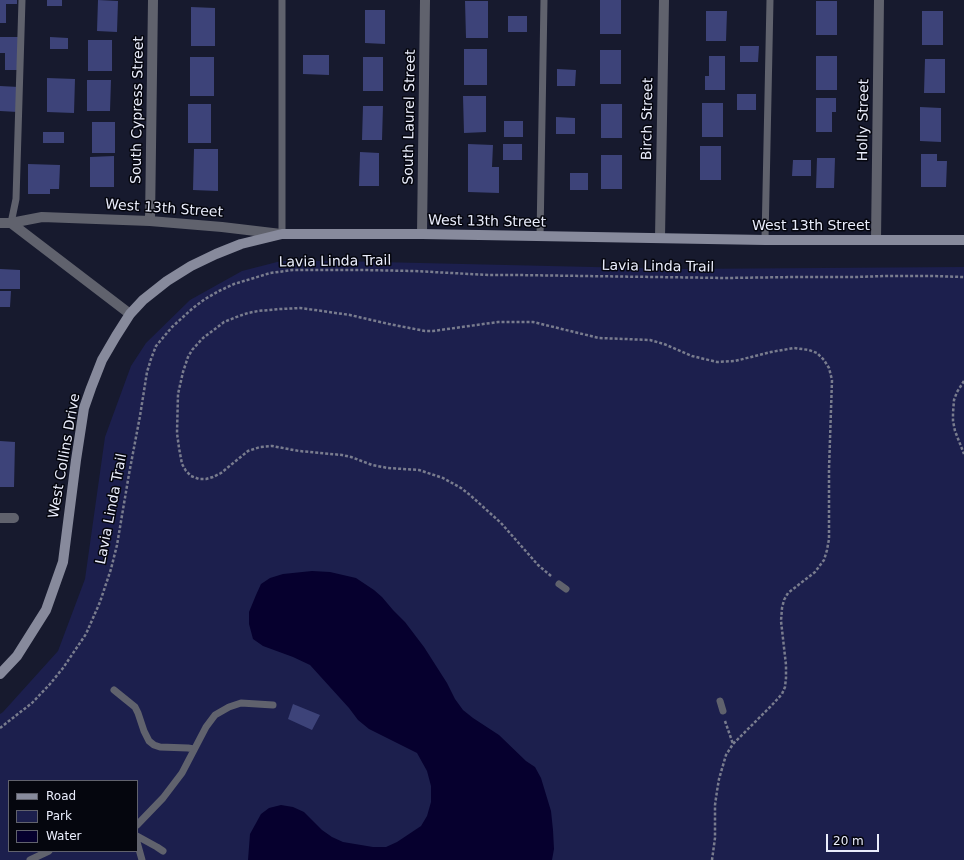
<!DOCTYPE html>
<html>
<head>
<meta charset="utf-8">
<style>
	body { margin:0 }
	#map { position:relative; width:964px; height:860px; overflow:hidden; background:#171a2e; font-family:"DejaVu Sans",sans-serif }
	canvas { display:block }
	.legend { position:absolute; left:8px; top:780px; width:130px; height:72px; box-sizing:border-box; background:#05060e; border:1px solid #61626d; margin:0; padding:5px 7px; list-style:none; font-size:12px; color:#eaedfc }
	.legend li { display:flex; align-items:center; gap:8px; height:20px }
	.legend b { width:20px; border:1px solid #61626d }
	.scale { position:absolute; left:826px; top:834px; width:53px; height:18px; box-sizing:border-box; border:2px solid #eaedfc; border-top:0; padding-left:5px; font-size:12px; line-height:14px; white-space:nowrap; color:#eaedfc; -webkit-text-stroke:3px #05060e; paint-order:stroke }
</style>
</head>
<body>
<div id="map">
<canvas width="964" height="860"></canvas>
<ul class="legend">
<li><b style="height:5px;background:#878a9c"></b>Road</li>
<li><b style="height:11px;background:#1c1f4d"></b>Park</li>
<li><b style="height:11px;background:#06002e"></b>Water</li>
</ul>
<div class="scale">20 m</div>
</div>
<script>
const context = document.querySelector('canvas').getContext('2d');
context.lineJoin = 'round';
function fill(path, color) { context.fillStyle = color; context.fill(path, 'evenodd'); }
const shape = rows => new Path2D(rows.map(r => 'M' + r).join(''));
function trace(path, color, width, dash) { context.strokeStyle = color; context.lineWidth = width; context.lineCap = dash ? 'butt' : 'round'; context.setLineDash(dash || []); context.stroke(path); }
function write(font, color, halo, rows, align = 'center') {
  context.font = font + ' "DejaVu Sans",sans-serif'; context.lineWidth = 3; context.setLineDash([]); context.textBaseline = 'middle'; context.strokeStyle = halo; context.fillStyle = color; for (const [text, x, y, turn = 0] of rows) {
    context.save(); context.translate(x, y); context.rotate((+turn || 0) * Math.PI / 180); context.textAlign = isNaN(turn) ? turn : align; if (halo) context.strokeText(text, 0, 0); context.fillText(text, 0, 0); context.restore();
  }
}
fill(shape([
	[281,261,335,261,679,269,964,267,964,860,0,860,0,714,3,712,58,651,85,579,105,437,131,366,146,343,190,300,242,271],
	[9,781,137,781,137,851,9,851]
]), '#1c1f4d');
fill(shape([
	[312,571,330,572,356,578,374,590,382,597,393,610,405,622,424,647,447,683,455,699,463,710,473,718,499,735,526,761,535,767,541,778,551,811,553,830,554,849,552,860,248,860,250,834,261,814,269,808,281,805,293,807,304,812,322,830,332,837,343,842,373,847,386,847,397,842,421,826,427,816,431,802,431,786,427,771,417,753,369,729,358,720,349,708,310,665,293,657,263,646,253,639,249,624,249,612,256,595,261,584,270,578,283,574]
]), '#06002e');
fill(shape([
	[0,0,17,0,17,4,6,4,6,23,0,23],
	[47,0,62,0,62,6,47,6],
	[98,0,118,1,117,32,97,31],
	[600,0,621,0,621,34,600,34],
	[465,1,488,1,488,38,466,38],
	[816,1,837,1,837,35,816,35],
	[191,7,215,8,215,46,191,46],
	[365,10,385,10,385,44,365,43],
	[706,11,727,11,726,41,706,41],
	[922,11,943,11,943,45,922,45],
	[508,16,527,16,527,32,508,32],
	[0,37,19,37,19,70,5,70,5,53,0,53],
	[50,37,68,38,68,49,50,49],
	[88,40,112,40,112,71,88,71],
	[740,46,759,46,758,62,740,62],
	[464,49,487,49,487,85,464,85],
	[600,50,621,50,621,84,600,84],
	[303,55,329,55,329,75,303,74],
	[709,56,725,56,725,90,705,90,705,76,709,76],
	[816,56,837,56,837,90,816,90],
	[190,57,214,57,214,96,190,96],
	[363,57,383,57,383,91,363,91],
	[925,59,945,59,945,93,924,93],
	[557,69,576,70,575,86,557,86],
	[47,78,75,79,74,113,47,112],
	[87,80,111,80,110,111,87,111],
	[0,86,19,87,18,112,0,111],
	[737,94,756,94,756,110,737,110],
	[463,96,486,96,486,132,464,133],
	[816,98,836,98,836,112,832,112,832,132,816,132],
	[702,103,723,103,723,137,702,137],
	[188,104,211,104,211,143,188,143],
	[601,104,622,104,622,138,601,138],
	[363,106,383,106,382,140,362,140],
	[920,107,941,108,941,142,920,141],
	[556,117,575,118,575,134,556,134],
	[504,121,523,121,523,137,504,137],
	[92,122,115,122,115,153,92,153],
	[43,132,64,132,64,143,43,143],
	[468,144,493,145,492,167,499,167,499,193,468,192],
	[503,144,522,144,522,160,503,160],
	[700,146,721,146,721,180,700,180],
	[194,149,218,149,218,191,193,190],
	[360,152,379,153,379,186,359,186],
	[921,154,937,154,937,161,947,161,946,187,921,187],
	[601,155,622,155,622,189,601,189],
	[114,156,114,187,90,187,90,157],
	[817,158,835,158,834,188,816,188],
	[793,160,811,160,811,176,792,176],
	[28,164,60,165,59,189,50,189,50,194,28,194],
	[570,173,588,173,588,190,570,190],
	[0,269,20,270,20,289,0,289],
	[0,291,11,291,10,307,0,307],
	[0,441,15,442,14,487,0,487],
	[293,704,320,715,312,730,288,719]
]), '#3d4379');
trace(shape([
	[964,381,957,392,954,400,953,413,953,421,955,431,964,454],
	[551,576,538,565,501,523,470,495,461,488,443,478,419,470,388,468,372,465,351,457,342,455,299,451,272,446,260,447,248,451,221,473,213,477,206,479,199,479,191,476,186,471,182,464,179,448,177,433,178,394,183,372,188,357,192,350,203,338,215,329,224,322,239,316,248,313,258,311,280,309,300,308,315,310,350,315,389,324,425,331,433,331,498,322,533,322,599,338,650,340,664,344,692,356,717,362,735,361,771,352,794,348,809,350,817,353,824,360,829,368,832,380,829,469,829,539,827,550,824,560,815,572,788,593,784,600,782,608,781,621,786,665,786,678,785,687,782,694,772,705,733,744,726,755,719,779,717,791,715,805,715,838,712,860],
	[725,721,733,744],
	[0,728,32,703,50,684,63,668,86,634,100,602,111,569,117,545,129,474,140,416,147,372,151,359,156,346,172,327,193,308,205,299,219,291,234,284,254,278,270,273,293,270,364,270,414,271,489,275,516,275,584,276,725,278,795,277,856,277,884,276,932,276,964,277]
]), '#797c8e', 2.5, [3, 2]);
trace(shape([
	[11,223,16,199,22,0],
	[282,234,282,0],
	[540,237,544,0],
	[765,240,770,0],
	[559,584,566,589],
	[114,690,135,707,138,713,144,731,149,741,154,745,160,747,188,748,194,749],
	[720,701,723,711],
	[137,825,163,798,182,773,206,727,215,715,229,707,241,703,273,705],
	[137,836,157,847,163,851],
	[137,842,142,860],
	[30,860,49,851]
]), '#60626d', 7);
trace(shape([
	[150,221,153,0],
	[0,223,11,223,42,217,150,221,222,227,281,234],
	[11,223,130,314],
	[422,234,425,0],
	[660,238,664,0],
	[876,240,879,0],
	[0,518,14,518]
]), '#60626d', 10);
trace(shape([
	[0,674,17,656,46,610,63,562,76,460,84,408,91,388,102,360,116,336,130,314,143,300,167,281,191,266,216,254,241,244,282,234,422,234,765,240,964,240]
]), '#878a9c', 10);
write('14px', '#eaedfc', '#05060e', [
	["South Cypress Street",138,110,-89],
	["South Laurel Street",410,117,-89],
	["Birch Street",648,119,-89],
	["Holly Street",864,120,-89],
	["West 13th Street",164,209,4],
	["West 13th Street",487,222,1],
	["West 13th Street",811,226],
	["Lavia Linda Trail",335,262,-1],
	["Lavia Linda Trail",658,267,1],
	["West Collins Drive",65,456,-80],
	["Lavia Linda Trail",112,509,-79]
]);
</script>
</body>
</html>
